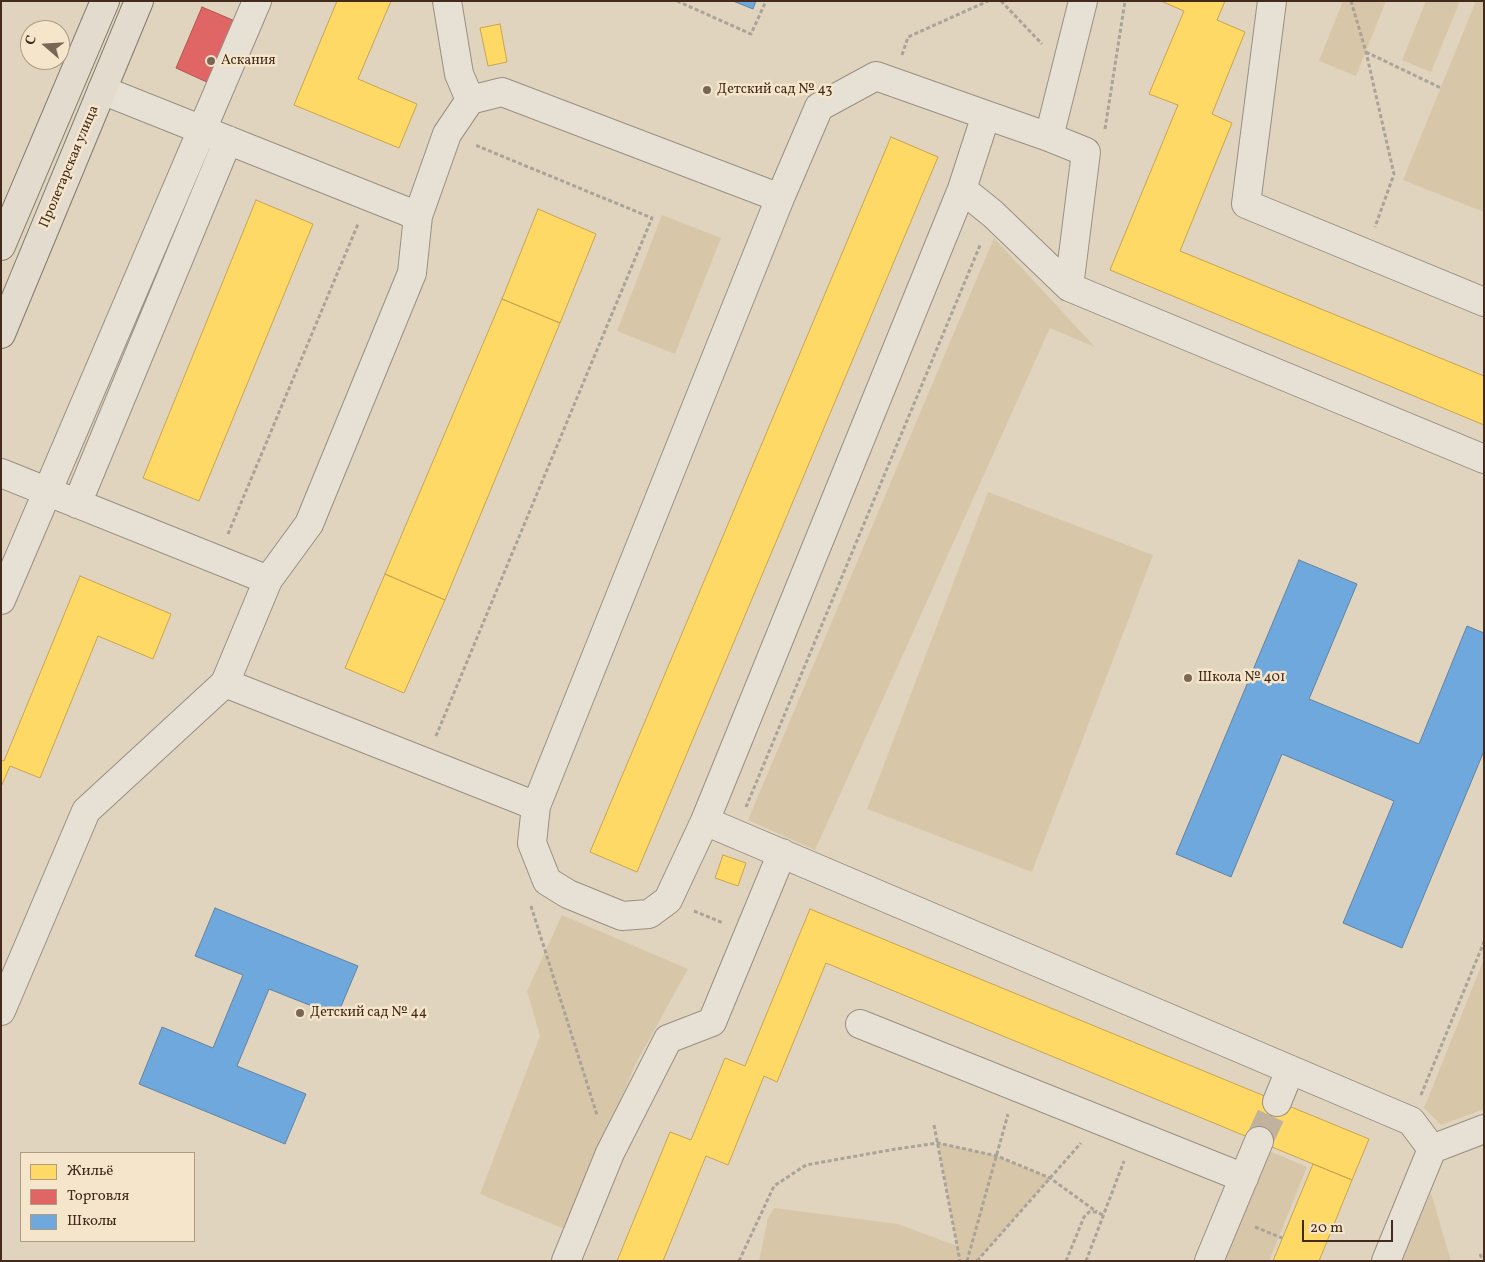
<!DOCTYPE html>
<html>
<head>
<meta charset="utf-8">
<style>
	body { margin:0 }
	#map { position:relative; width:1485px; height:1262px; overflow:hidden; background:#e0d4be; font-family:Vollkorn,serif }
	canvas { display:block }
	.frame { position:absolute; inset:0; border:2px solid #432a1d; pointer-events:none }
	.legend { position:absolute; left:20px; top:1152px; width:175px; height:90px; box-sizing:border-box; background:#f5e6cb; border:1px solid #ae9b85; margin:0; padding:6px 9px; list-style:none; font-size:15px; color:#432a1d }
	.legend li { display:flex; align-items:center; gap:10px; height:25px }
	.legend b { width:25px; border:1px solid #ae9b85 }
	.north { position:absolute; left:20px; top:20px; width:50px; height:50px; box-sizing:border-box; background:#f5e6cb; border:1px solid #ae9b85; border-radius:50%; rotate:289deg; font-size:14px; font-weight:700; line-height:20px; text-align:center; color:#432a1d }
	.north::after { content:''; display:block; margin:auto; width:18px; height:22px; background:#7a6655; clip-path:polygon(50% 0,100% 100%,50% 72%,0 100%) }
	.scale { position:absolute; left:1302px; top:1220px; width:91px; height:22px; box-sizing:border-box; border:2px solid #432a1d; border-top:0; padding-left:6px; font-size:15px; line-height:18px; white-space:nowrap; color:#432a1d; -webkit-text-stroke:4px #f5e6cb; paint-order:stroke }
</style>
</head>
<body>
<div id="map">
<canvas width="1485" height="1262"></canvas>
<div class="frame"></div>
<ul class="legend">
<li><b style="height:14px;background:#ffd966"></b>Жильё</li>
<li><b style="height:14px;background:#e06666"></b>Торговля</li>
<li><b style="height:14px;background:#6fa8dc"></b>Школы</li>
</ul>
<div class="north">С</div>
<div class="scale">20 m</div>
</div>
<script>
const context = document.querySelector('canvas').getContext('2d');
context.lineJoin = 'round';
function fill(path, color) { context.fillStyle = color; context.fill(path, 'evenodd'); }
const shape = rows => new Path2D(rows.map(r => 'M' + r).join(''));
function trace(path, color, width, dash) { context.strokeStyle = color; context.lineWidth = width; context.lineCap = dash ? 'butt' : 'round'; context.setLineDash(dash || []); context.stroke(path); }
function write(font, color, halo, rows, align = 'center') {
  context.font = font + ' Vollkorn,serif'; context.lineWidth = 5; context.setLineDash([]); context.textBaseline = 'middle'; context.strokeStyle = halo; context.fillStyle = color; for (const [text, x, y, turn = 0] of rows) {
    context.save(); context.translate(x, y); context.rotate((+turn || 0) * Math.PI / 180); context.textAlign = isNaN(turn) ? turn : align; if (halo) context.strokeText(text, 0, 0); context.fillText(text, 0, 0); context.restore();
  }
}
fill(shape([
	[1343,1,1386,1,1356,76,1319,61],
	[1426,1,1460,1,1431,72,1402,60],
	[1476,1,1484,1,1484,212,1403,180],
	[662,215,721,238,675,354,617,331],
	[994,238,1095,347,1050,328,815,850,748,820],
	[988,492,1153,555,1032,872,867,809],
	[562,915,688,969,635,1065,567,1230,480,1194,540,1036,527,991],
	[1484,959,1484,1109,1441,1125,1424,1108],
	[938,1143,997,1156,1050,1178,977,1261,759,1261,768,1218,774,1208,898,1224,957,1246],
	[1262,1148,1307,1167,1269,1261,1215,1261],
	[1431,1193,1451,1261,1402,1261,1425,1206]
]), '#d8c6a8');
const homes = shape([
	[337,1,391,1,358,79,417,104,399,148,294,105,337,1],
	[1161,1,1225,1,1217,20,1245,32,1212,114,1232,123,1180,251,1484,376,1484,425,1110,270,1178,105,1149,94,1184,11,1161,1],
	[500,24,507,62,488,66,480,28,500,24],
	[891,137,938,157,637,872,590,852,891,137],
	[256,200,313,224,199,501,143,478,256,200],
	[538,209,596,234,560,323,502,299,538,209],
	[502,299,560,323,445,600,385,574,502,299],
	[385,574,445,600,404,693,345,668,385,574],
	[80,576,171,614,153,659,98,636,40,778,10,766,1,787,1,760,4,761,80,576],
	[723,855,746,863,738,886,715,878,723,855],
	[810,909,1369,1139,1352,1180,826,963,777,1082,764,1076,728,1165,706,1156,663,1261,617,1261,670,1132,691,1140,725,1058,745,1066,810,909],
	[1313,1164,1352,1180,1319,1261,1273,1261,1313,1164]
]);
fill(homes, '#ffd966');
trace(homes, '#c7a450', 1);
const shops = shape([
	[202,7,235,21,209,83,176,68,202,7]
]);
fill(shops, '#e06666');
trace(shops, '#b15450', 1);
const schools = shape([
	[733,1,756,1,753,9,733,1],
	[1299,560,1357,584,1309,699,1419,744,1467,626,1484,633,1484,751,1402,948,1343,923,1394,801,1282,754,1231,877,1176,854,1299,560],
	[215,908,358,966,337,1016,269,989,237,1066,306,1094,285,1144,139,1084,162,1027,213,1048,243,975,195,956,215,908]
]);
fill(schools, '#6fa8dc');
trace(schools, '#6282a3', 1);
trace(shape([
	[1259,1141,1277,1102]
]), '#c1b29e', 28, [28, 14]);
const minor = shape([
	[447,1,459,74,470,100],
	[1272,1,1246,204,1484,302],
	[102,90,418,216],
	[986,115,1049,137,1083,1],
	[1049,137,1086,152,1069,287],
	[962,189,705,821,1411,1121,1432,1149],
	[1,473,268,580],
	[77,504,228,140],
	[1,600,257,1],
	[225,683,536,806],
	[705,821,668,900,649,914,622,916,568,894,547,881,532,843,536,806,780,198,819,107,876,76,986,115,962,189,993,214,1069,287,1484,459],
	[1,1011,86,811,225,683,268,580,309,524,412,273,418,216,447,134,470,100,502,92,780,198],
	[860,1024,1244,1178],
	[1277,1102,1290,1070],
	[566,1261,610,1153,668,1039,712,1022,782,853],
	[1209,1261,1259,1141],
	[1386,1261,1432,1149,1484,1129]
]);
const major = shape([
	[1,246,105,1],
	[1,334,139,1]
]);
trace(minor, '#9a8f82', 30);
trace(major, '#83796c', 30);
trace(shape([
	[677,1,751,34,766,1],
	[1001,1,1042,44],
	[1351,1,1366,52,1394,174,1375,227],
	[1366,52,1441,88],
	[902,55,908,37,988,1],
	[1105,129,1125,1],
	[228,534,358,224],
	[436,736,652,218,475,145],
	[746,807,981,243],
	[531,906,597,1115],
	[694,911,723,923],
	[1421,1095,1484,942],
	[934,1125,960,1261],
	[1255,1227,1282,1238],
	[1480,1254,1483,1261],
	[739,1261,774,1186,806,1165,896,1149,938,1143,997,1156,1050,1178,1097,1212],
	[967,1261,1008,1114],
	[977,1261,1081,1143],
	[1066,1261,1084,1217,1089,1212,1097,1212,1103,1215],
	[1086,1261,1124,1161]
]), '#aaa399', 3, [4, 2.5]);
trace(minor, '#e6e0d5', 28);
trace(major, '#e2dbce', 28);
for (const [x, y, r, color] of [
	[211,61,5,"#7a6655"],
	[707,90,5,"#7a6655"],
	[1188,678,5,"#7a6655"],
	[300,1013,5,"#7a6655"]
]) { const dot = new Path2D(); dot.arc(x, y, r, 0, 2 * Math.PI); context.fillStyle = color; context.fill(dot); trace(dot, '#f5e6cb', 2); }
write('14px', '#432a1d', '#f5e6cb', [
	["Аскания",221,61],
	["Детский сад № 43",717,90],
	["Школа № 401",1198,678],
	["Детский сад № 44",310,1013]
], 'left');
write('14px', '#432a1d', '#f5e6cb', [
	["Пролетарская улица",70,167,-67]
]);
</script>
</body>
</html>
